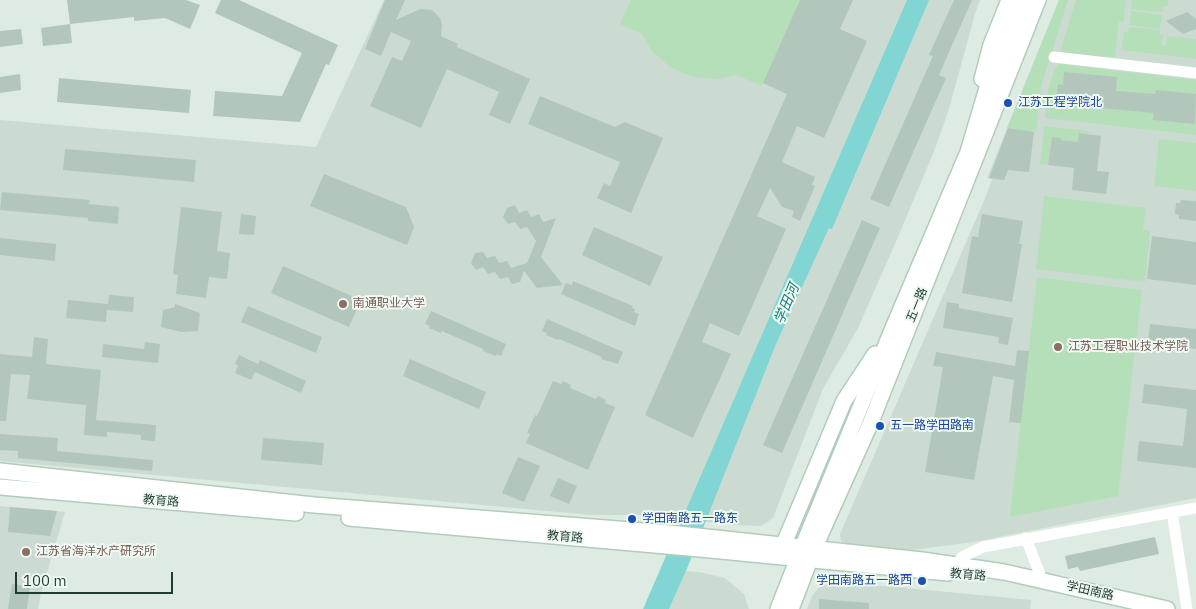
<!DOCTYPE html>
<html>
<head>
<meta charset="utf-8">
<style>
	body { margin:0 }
	#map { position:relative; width:1196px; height:609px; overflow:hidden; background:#deebe3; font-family:"IBM Plex Sans",sans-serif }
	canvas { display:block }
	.scale { position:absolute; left:15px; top:572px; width:158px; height:22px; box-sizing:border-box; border:2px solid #1e3c2f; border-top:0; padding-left:6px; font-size:15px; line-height:18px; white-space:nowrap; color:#1e3c2f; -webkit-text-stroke:4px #eff8f2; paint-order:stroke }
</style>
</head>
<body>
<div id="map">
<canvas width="1196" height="609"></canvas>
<div class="scale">100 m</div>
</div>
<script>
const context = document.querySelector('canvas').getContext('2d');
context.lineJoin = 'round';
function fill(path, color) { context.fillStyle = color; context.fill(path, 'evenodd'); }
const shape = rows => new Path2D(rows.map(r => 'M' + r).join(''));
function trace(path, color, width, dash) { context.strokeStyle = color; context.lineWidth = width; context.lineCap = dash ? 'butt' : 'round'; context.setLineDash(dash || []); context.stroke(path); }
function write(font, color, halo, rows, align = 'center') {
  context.font = font + ' "IBM Plex Sans","Noto Sans SC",sans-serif'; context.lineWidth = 4; context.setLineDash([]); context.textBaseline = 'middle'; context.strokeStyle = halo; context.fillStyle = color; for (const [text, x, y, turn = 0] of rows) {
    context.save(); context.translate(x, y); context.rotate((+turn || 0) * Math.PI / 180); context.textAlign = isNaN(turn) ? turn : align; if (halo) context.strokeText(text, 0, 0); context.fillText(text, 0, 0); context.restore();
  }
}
fill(shape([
	[384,0,980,0,975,14,949,109,935,149,898,237,858,328,823,389,773,518,761,526,735,525,646,515,591,515,0,461,0,120,316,147],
	[1059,0,1196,0,1196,498,974,542,912,550,851,546,841,541,840,534,986,196,992,179,987,178],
	[0,506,65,512,41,593,38,609,0,609],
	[686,571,699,572,725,578,744,594,749,609,669,609],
	[834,583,897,587,1031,600,1030,609,807,609,812,596,820,586]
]), '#ccdbd2');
fill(shape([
	[631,0,800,0,762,86,736,75,718,79,693,77,670,67,651,50,642,34,620,24],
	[1059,0,1068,0,1041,87,1036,132,1007,128],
	[1076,0,1126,0,1124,21,1119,21,1115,58,1060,52],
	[1132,0,1168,0,1168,6,1163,6,1162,12,1131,9],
	[1131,11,1162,15,1160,29,1129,25],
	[1129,27,1160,30,1160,35,1163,35,1162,46,1166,46,1167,36,1196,39,1196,59,1121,50,1124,31,1128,32],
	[1059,64,1196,80,1196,135,1045,118,1048,90,1055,68],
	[1044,126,1089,131,1088,134,1079,134,1078,142,1060,140,1060,138,1052,137,1048,165,1040,164],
	[1159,139,1196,143,1196,191,1154,186],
	[1044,196,1146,208,1143,230,1150,231,1145,282,1036,269],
	[1037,277,1142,290,1118,496,1010,517]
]), '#b5dfb9');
fill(shape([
	[907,0,929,0,832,229,829,228,776,344,686,571,669,609,643,609]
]), '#81d6d4');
fill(shape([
	[67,0,186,0,200,5,190,29,165,18,134,21,134,17,70,24],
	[221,0,239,0,338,45,329,65,326,64,300,122,213,116,215,91,282,96,302,53,215,13],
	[385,0,405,0,396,20,420,9,432,10,440,18,442,24,441,36,458,44,457,47,530,79,510,124,489,115,499,92,447,69,421,128,370,106,392,57,402,61,411,41,391,32,381,56,365,49],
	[800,0,853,0,840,29,867,41,824,138,797,126,782,162,815,177,812,185,815,186,800,221,792,217,794,211,782,207,770,188,757,216,786,229,739,336,710,323,702,342,731,354,693,438,645,415,787,94,763,83],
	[954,0,972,0,939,75,946,78,889,207,870,199,933,56,929,55],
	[1187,12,1196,19,1196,29,1183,34,1166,21],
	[70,24,72,43,43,46,41,28],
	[21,29,23,44,0,47,0,31],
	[1064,72,1117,77,1116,91,1155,94,1156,90,1196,94,1195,124,1153,120,1154,113,1100,108,1100,104,1056,100,1058,84,1063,85],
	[20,74,21,90,0,93,0,77],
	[59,78,191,90,189,113,57,102],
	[540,96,615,127,625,122,663,138,631,213,597,198,604,183,610,186,620,162,528,124],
	[1008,128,1034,132,1029,172,1008,170,1004,180,989,178],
	[1079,133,1101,136,1097,171,1109,172,1106,194,1072,190,1074,168,1048,165,1052,137,1061,138,1060,140,1078,142],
	[65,149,196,160,194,182,63,170],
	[324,174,406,207,414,227,407,245,310,206],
	[2,192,90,200,89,204,119,207,118,224,88,221,88,218,0,210],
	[1181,200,1196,201,1196,221,1179,219,1179,215,1175,214,1176,203,1180,203],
	[515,205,519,213,527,210,531,217,539,214,543,222,556,218,541,257,563,285,537,288,524,271,520,282,512,284,508,277,500,279,495,272,488,274,483,267,476,270,471,263,475,253,483,252,487,258,495,256,499,263,507,261,511,268,527,263,536,241,527,227,520,229,515,222,508,224,503,217,507,208],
	[181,207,222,212,217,251,230,253,227,279,209,277,206,298,176,294,178,275,173,274],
	[241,214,256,216,254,235,239,234],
	[982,214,1023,221,1019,244,1022,244,1012,302,962,293,972,236,978,237],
	[862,220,880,228,782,453,763,445],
	[594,227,663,257,650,286,582,255],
	[1152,236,1196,242,1196,285,1147,279],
	[0,238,56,244,55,261,0,255],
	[283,266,361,300,349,327,271,293],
	[573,281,633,306,632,308,635,309,634,312,639,314,635,326,561,294,566,283,572,285],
	[109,295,134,297,133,312,107,310,106,322,66,318,68,300,108,304],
	[947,302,959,304,959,308,1013,318,1008,345,998,343,999,337,943,328],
	[175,304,200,313,198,331,181,332,161,327,163,310,175,307],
	[248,306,322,337,316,353,241,322],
	[431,311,506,344,501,356,497,354,496,356,483,351,483,349,442,331,441,333,429,328,430,326,425,324],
	[547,319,623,352,618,364,601,359,602,357,559,339,558,340,546,335,547,333,542,331],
	[1150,324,1196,329,1196,349,1148,344],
	[34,337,48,339,46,364,101,370,96,420,156,425,155,441,141,440,141,435,107,432,107,437,84,435,86,405,27,399,30,375,11,374,6,421,0,421,0,354,32,357],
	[145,342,160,344,158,363,102,357,103,344,144,349],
	[1017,350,1029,351,1021,423,1009,422,1014,380,993,376,974,480,925,472,943,367,933,366,936,352,1015,366],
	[239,355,258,364,260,360,306,381,301,393,255,372,251,380,235,373,238,365,235,364],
	[410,359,486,392,479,409,403,376],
	[553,381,561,384,563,381,571,385,570,388,596,399,598,396,606,400,605,403,615,407,588,470,526,443,530,434,527,433,535,415,537,416],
	[1144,384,1196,390,1196,468,1137,461,1139,441,1183,446,1187,409,1142,403],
	[0,434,58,438,57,451,153,460,152,471,18,458,18,451,0,450],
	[263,438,324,443,322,465,261,460],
	[518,457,540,466,524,502,502,493],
	[558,478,577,486,569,504,550,496],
	[10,507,57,511,50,536,8,532],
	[1155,537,1159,554,1080,571,1078,567,1068,569,1065,556],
	[12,584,30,587,27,609,8,609],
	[819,599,869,603,869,609,819,609]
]), '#b3c6bc');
const secondary = shape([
	[982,79,991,45,1009,0],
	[0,471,314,505,669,533,922,560,1004,572,1167,609],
	[0,487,296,513],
	[349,518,700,549,948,573],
	[783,546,844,401,875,354],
	[778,609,802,548,895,323,968,152,987,88,1023,0],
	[791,609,814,549,871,422,1038,0]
]);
trace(secondary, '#b1ccbd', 18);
trace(shape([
	[1054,57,1196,73],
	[1172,512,1187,609],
	[1026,538,1042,580],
	[956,565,962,557,983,547,1196,508]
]), '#fff', 11);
trace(secondary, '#fff', 15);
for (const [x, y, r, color] of [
	[1008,103,5,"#1a4fb4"],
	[343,304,5,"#8d6e63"],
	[1058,347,5,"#8d6e63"],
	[880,426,5,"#1a4fb4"],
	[632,519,5,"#1a4fb4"],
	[26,552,5,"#8d6e63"],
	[922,581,5,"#1a4fb4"]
]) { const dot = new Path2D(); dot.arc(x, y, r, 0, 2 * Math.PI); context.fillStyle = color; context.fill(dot); trace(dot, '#eff8f2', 2); }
write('12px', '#164399', '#eff8f2', [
	["江苏工程学院北",1018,103],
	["五一路学田路南",890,426],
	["学田南路五一路东",642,519],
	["学田南路五一路西",912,581,"right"]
], 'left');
write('12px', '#785e54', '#eff8f2', [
	["南通职业大学",353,304],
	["江苏工程职业技术学院",1068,347],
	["江苏省海洋水产研究所",36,552]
], 'left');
write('12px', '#1e3c2f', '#eff8f2', [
	["五一路",917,305,-68],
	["教育路",161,501,5],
	["教育路",565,537,5],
	["教育路",968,575,5],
	["学田南路",1090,591,13]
]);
write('italic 14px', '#147d7c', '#eff8f2', [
	["学田河",787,304,-67]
]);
</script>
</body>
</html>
